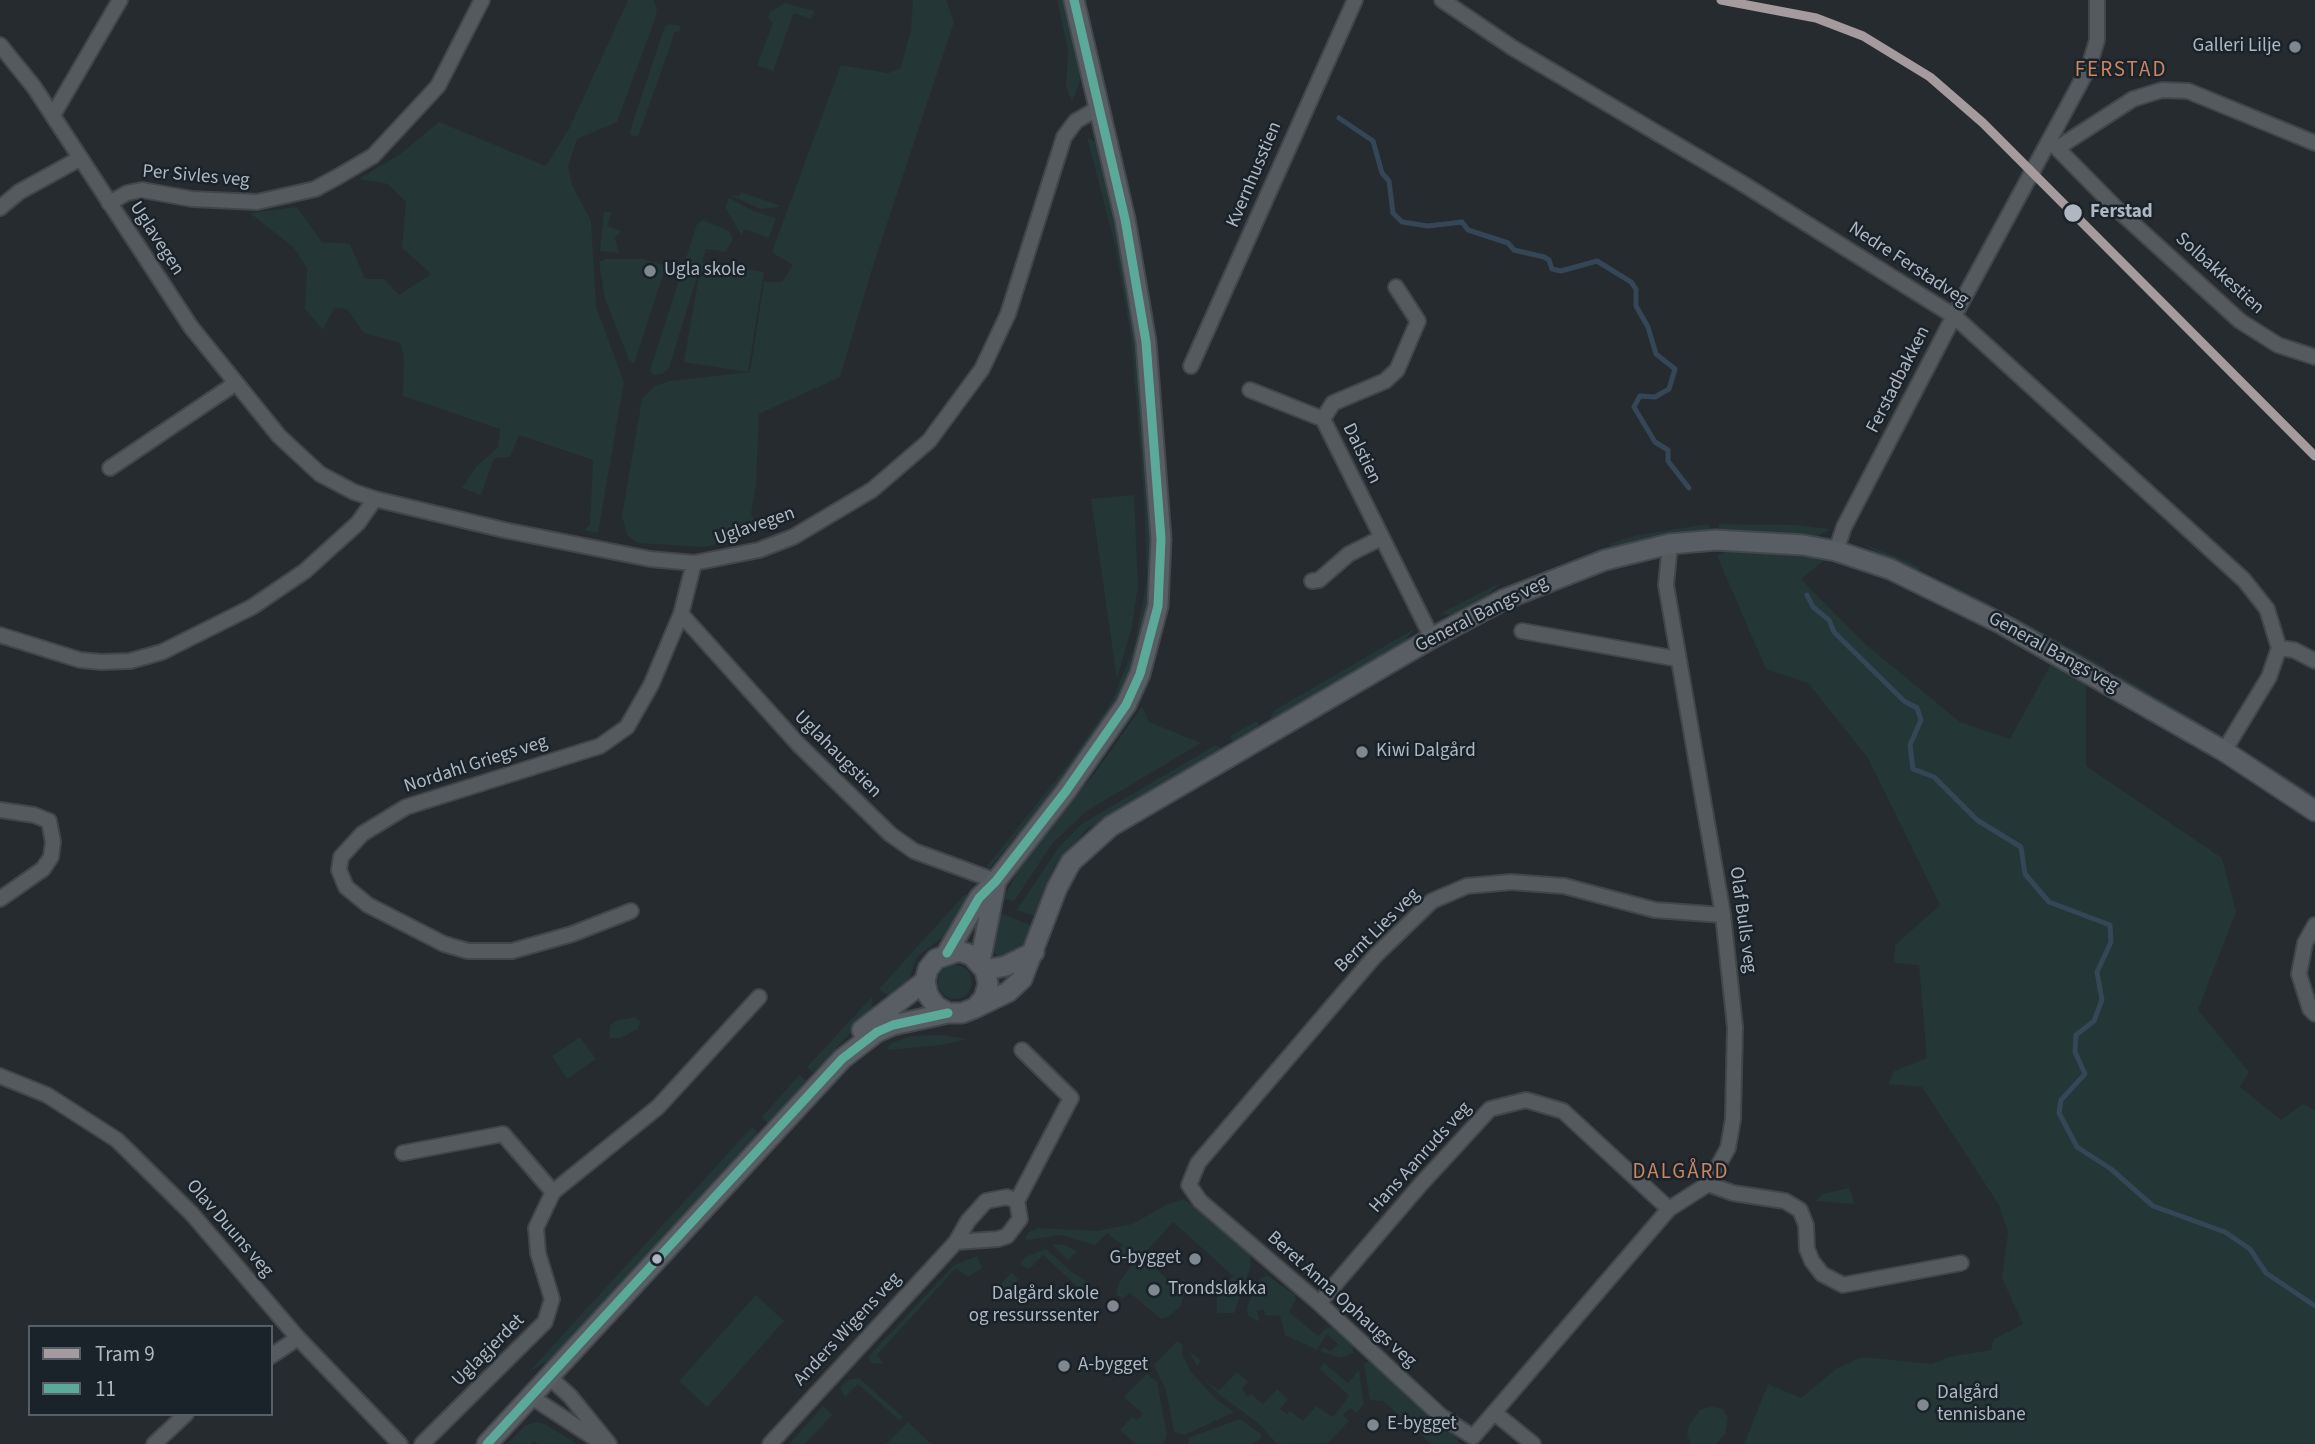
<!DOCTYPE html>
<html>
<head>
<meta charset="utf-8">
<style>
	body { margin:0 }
	#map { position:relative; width:2315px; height:1444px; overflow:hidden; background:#262b30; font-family:"Source Sans 3",sans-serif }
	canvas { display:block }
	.legend { position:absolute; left:28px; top:1325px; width:245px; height:91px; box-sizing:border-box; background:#1a222a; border:2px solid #565e67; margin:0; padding:9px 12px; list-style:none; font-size:21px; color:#afb8c2 }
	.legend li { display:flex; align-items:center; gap:14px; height:35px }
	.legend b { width:35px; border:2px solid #565e67 }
</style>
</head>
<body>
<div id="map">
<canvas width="2315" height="1444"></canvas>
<ul class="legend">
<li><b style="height:9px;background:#a59a9d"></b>Tram 9</li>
<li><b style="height:9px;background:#5baa99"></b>11</li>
</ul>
</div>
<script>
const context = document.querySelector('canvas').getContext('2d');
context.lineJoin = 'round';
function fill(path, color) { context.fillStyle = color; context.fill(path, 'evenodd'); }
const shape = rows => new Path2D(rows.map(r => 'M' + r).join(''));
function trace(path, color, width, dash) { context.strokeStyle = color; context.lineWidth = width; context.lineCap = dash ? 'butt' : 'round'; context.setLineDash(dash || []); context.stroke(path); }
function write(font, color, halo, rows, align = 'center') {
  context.font = font + ' "Source Sans 3",sans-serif'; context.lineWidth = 5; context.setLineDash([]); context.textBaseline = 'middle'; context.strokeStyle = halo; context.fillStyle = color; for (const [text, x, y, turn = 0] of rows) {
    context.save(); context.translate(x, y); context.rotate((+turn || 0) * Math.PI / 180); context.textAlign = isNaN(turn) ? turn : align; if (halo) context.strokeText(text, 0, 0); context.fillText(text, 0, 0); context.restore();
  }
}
fill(shape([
	[628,0,653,0,657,9,655,19,617,122,577,139,568,166,572,185,591,221,596,307,624,382,598,533,584,530,590,525,593,460,519,435,510,457,494,458,481,495,462,488,476,467,498,447,500,429,403,396,404,356,400,343,364,333,347,309,334,308,323,330,305,309,307,268,294,248,250,213,297,207,322,242,350,244,365,279,384,279,399,295,431,274,402,248,406,202,388,184,359,179,400,154,439,122,546,166,570,127],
	[913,0,946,0,954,22,872,269,840,377,759,414,756,486,751,513,760,533,705,547,638,543,627,535,622,516,642,399,655,386,670,381,750,372,764,282,782,282,793,265,773,253,773,249,841,65,888,73,900,69,911,30],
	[1057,0,1065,0,1079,66,1080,82,1072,101,1066,87,1068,50],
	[785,3,814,11,811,19,794,13,773,71,757,65,773,23,768,18,770,12],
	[671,24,681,26,679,32,675,32,638,137,629,134,665,26],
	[1087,137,1096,142,1099,150,1133,311,1141,377,1153,558,1148,609,1139,648,1116,703,1079,759,990,868,987,866,1070,762,1112,701,1134,647,1147,580,1144,496,1131,337,1115,245],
	[741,192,778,205,779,207,761,209,730,195,739,196],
	[729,198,753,211,776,218,769,238,744,229,742,236,725,207],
	[604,212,612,212,607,226,621,231,615,238,619,253,600,251],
	[703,220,729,231,733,239,726,252,706,249,702,262,764,272,748,372,684,362,701,264,669,368,662,374,653,375,650,370,697,224],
	[606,259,644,259,666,266,634,364,629,360,605,299,599,262],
	[1134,495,1138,587,1132,626,1117,679,1091,499],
	[1708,524,1711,532,1614,549,1608,544,1638,535],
	[1719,524,1796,525,1831,529,1815,537,1719,531],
	[1863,544,1897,557,1921,568,1917,571,1882,556],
	[1729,550,1827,558,1801,579,1864,643,1960,722,2010,739,2052,662,2086,681,2086,766,2222,858,2236,912,2198,1010,2249,1072,2240,1087,2281,1120,2303,1104,2315,1110,2315,1444,1744,1444,1768,1384,1801,1398,1836,1369,1862,1357,1932,1364,1949,1357,1991,1350,1994,1339,2023,1324,2002,1278,2008,1232,1999,1205,1922,1087,1888,1084,1894,1071,1927,1058,1919,965,1894,963,1895,945,1940,905,1868,758,1808,683,1766,669,1717,556],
	[1502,582,1485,597,1455,615,1439,614],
	[1947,583,1990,604,1993,608,1947,586],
	[2015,617,2105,667,2105,669,2103,671,2013,621],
	[1414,629,1402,645,1272,721,1270,717,1275,710],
	[2116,673,2219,734,2217,736,2117,679],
	[1142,706,1149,722,1201,743,1085,812,1052,844,1014,901,1003,899,1025,858,1097,770],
	[1257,721,1260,727,1234,743,1230,736],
	[1216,745,1222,749,1086,830,1054,867,1034,916,1017,910,1059,847,1083,823],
	[2241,748,2315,795,2315,801,2246,757],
	[965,894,969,897,947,934,917,957,907,985,891,997,886,994,879,989],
	[998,912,1032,926,1025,943,1004,957,995,954,991,944],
	'938 982a17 17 0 1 1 34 0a17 17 0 1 1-34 0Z',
	[872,997,873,1014,858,1025,813,1073,807,1067],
	[636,1017,641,1022,637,1029,621,1038,610,1038,610,1026,615,1021],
	[940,1035,967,1039,942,1045,887,1050,891,1043,911,1036],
	[580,1037,596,1059,567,1079,552,1056],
	[799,1075,807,1081,768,1123,762,1117],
	[752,1127,759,1134,552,1358,529,1372],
	[1849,1188,1855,1204,1816,1201,1822,1194],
	[1184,1199,1250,1254,1251,1266,1234,1313,1217,1313,1217,1295,1233,1276,1173,1222,1143,1255,1135,1256,1125,1263,1115,1256,1122,1245,1107,1233,1095,1245,1061,1235,1027,1240,1025,1237,1029,1232,1039,1228,1097,1231,1132,1224,1166,1205],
	[1052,1244,1065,1245,1077,1251,1068,1260],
	[1046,1249,1073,1273,1091,1284,1083,1292,1043,1255,1029,1269,1020,1264,1025,1257],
	[977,1256,982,1268,968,1277,956,1268,877,1355,884,1364,872,1363,868,1357,954,1265],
	[1139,1260,1149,1262,1184,1295,1180,1307,1168,1317,1161,1319,1130,1293,1122,1299,1116,1295,1119,1282,1133,1263],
	[1012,1272,1018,1280,1005,1295,997,1288],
	[1268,1276,1295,1295,1296,1300,1289,1312,1318,1336,1328,1327,1335,1328,1353,1345,1353,1353,1341,1358,1320,1351,1324,1347,1330,1352,1338,1344,1327,1334,1317,1350,1285,1335,1280,1316,1265,1315,1264,1309,1257,1311,1260,1322,1248,1316,1247,1309,1254,1287,1261,1278],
	[756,1295,784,1321,707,1407,679,1381],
	[1177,1341,1183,1345,1182,1354,1191,1372,1215,1398,1234,1412,1185,1435,1174,1432,1166,1390,1154,1365],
	[1189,1351,1201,1361,1197,1366,1203,1378,1219,1391,1237,1372,1248,1382,1242,1389,1248,1397,1251,1394,1263,1404,1277,1389,1288,1399,1280,1409,1287,1414,1290,1411,1303,1421,1316,1406,1333,1417,1349,1396,1320,1369,1324,1363,1348,1383,1359,1370,1364,1404,1357,1413,1350,1408,1343,1415,1349,1421,1328,1443,1277,1444,1258,1423,1221,1396,1203,1378],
	[1369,1361,1454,1434,1460,1444,1431,1444,1383,1401,1370,1400,1364,1364],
	[1147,1374,1157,1382,1167,1435,1163,1444,1135,1444,1120,1430,1132,1417,1137,1420,1143,1414,1124,1397],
	[859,1378,903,1417,900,1421,858,1384,845,1397,840,1388,848,1380],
	[823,1406,832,1415,805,1444,789,1444],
	[1711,1406,1723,1409,1728,1417,1725,1434,1716,1444,1691,1444,1687,1435,1689,1425,1700,1410],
	[1240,1419,1261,1434,1261,1439,1252,1444,1189,1444,1188,1438],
	[538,1422,545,1424,577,1444,538,1444,534,1441,531,1444,506,1444,526,1425],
	[908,1422,931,1444,886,1444]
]), '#243636');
trace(shape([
	[1339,118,1373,141,1382,173,1389,181,1393,213,1402,222,1428,226,1462,222,1468,230,1508,243,1514,250,1544,257,1549,260,1552,269,1561,271,1597,261,1631,282,1636,289,1636,306,1648,327,1656,354,1675,369,1669,389,1655,397,1640,396,1634,407,1655,442,1668,450,1668,461,1689,488],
	[1807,595,1813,607,1829,620,1834,632,1904,701,1917,708,1921,720,1910,745,1913,769,1934,777,1977,820,2021,847,2025,874,2049,902,2110,925,2111,942,2097,972,2102,1000,2094,1021,2076,1035,2075,1052,2085,1074,2061,1100,2059,1113,2077,1147,2111,1169,2153,1206,2225,1232,2250,1249,2266,1273,2315,1306]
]), '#354657', 5);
const street = shape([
	[1442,0,1513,48,1740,182,1954,316,2244,580,2267,609,2279,648,2269,677,2224,751],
	[0,45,34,87,191,327,279,436,320,474,354,492,375,499,504,530,650,559,694,563,759,550,793,537,872,490,929,441,982,369,1008,314,1064,137,1076,121,1097,109],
	[53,115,120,0],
	[2050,141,2118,210,2240,321,2278,345,2315,357],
	[2059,147,2133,99,2162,90,2188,91,2315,143],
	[109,203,127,193,142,190,192,199,257,202,315,189,339,176,373,156,438,86,482,0],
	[0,208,19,192,79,159],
	[1191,366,1355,0],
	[1250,390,1323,419,1432,638],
	[1323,419,1333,403,1385,381,1397,370,1418,321,1396,287],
	[110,468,236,383],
	[1670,544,1666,585,1723,915,1735,1027,1733,1119,1728,1148,1708,1184,1669,1209,1473,1437,1441,1416,1319,1303,1200,1201,1189,1185,1198,1163,1375,956,1432,901,1467,886,1511,882,1564,886,1655,910,1723,915],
	[1836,551,1844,527,1954,316,2089,67,2097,40,2097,0],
	[1312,581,1319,580,1349,554,1381,538],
	[681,614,798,744,890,834,914,851,996,881],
	[1522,631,1678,659],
	[0,635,80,660,101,662,130,661,162,652,252,607,305,571,358,523,375,499],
	[2279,648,2294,650,2315,661],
	[0,810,34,815,49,821,53,842,51,857,43,869,0,899],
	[631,911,572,934,512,951,468,951,444,944,368,905,346,887,339,870,341,857,362,834,406,807,600,746,627,727,651,685,681,614,694,563],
	[2315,925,2305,943,2299,974,2310,1009,2315,1014],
	[0,1076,47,1095,117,1140,192,1214,298,1338,400,1444],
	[403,1153,503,1134,553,1192],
	[1708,1184,1733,1193,1785,1201,1800,1210,1806,1225,1807,1249,1812,1261,1822,1274,1843,1285,1961,1263],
	[1017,1201,1071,1098,1022,1050],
	[1319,1303,1421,1184,1490,1109,1526,1100,1563,1111,1669,1209],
	[271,1356,298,1338],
	[548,1376,570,1396,609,1444],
	[530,1396,602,1443],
	[1496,1414,1533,1444],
	[154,1444,186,1414],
	[422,1444,545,1322,552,1299,538,1253,536,1228,553,1192,658,1107,759,997],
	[770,1444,956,1242,968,1221,986,1201,1007,1197,1017,1201,1020,1219,1007,1236,998,1239,956,1242]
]);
const secondary = shape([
	[947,953,979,898,996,881,1066,791,1126,705,1140,674,1158,606,1161,539,1146,342,1125,219,1074,0],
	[980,962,996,882],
	[985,970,1006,966,1034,952],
	[975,1008,1008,992,1022,979,1057,888,1071,862,1111,826,1432,638,1505,599,1605,560,1670,544,1716,540,1803,545,1836,551,1890,569,2002,624,2224,751,2315,811],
	[862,1030,925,981],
	[487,1444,842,1059,877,1032,893,1025,948,1013,962,1013,975,1008,984,998,988,984,985,970,971,955,959,951,936,959,928,969,925,981,928,995,936,1006,948,1013]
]);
trace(street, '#424649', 18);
trace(secondary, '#43484d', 23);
trace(street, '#555a5f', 14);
trace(secondary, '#595d64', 19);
trace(shape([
	[947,953,979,898,996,881,1066,791,1126,705,1140,674,1158,606,1161,539,1146,342,1125,219,1074,0],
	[487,1444,842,1059,877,1032,893,1025,948,1013]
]), '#5baa99', 9);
trace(shape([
	[1721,0,1816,18,1863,36,1930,77,1983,123,2315,456]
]), '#a59a9d', 9);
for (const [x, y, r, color] of [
	[2295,47,7,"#7f878f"],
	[2073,213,10,"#afb8c2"],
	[650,271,7,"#7f878f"],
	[1362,752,7,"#7f878f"],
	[657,1259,6,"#afb8c2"],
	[1195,1259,7,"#7f878f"],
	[1154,1290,7,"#7f878f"],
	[1113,1306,7,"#7f878f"],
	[1064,1366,7,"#7f878f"],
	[1923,1405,7,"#7f878f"],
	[1373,1425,7,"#7f878f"]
]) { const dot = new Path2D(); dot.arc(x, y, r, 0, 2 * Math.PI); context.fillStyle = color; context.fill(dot); trace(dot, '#1a222a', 2.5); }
write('19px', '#afb8c2', '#1a222a', [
	["Galleri Lilje",2281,47,"right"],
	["Ugla skole",664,271],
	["Kiwi Dalgård",1376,752],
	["G-bygget",1181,1259,"right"],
	["Trondsløkka",1168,1290],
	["Dalgård skole",1099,1295,"right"],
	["og ressurssenter",1099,1317,"right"],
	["A-bygget",1078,1366],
	["Dalgård",1937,1394],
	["tennisbane",1937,1416],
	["E-bygget",1387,1425]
], 'left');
write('19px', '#afb8c2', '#1a222a', [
	["Kvernhusstien",1255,175,-67],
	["Per Sivles veg",196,177,5],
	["Uglavegen",156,239,57],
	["Nedre Ferstadveg",1908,265,33],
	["Solbakkestien",2219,274,42],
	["Ferstadbakken",1899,380,-63],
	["Dalstien",1361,454,64],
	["Uglavegen",755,527,-19],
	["General Bangs veg",1482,615,-27],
	["General Bangs veg",2053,653,29],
	["Uglahaugstien",837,755,45],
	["Nordahl Griegs veg",476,765,-18],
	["Olaf Bulls veg",1742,920,82],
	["Bernt Lies veg",1378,931,-45],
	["Hans Aanruds veg",1421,1158,-48],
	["Olav Duuns veg",229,1229,49],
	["Beret Anna Ophaugs veg",1341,1300,42],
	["Anders Wigens veg",848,1330,-47],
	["Uglagjerdet",489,1351,-45]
]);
write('bold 19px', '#afb8c2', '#1a222a', [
	["Ferstad",2090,213]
], 'left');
context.letterSpacing = '2px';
write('21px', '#cb8561', '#1a222a', [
	["FERSTAD",2121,71],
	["DALGÅRD",1681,1173]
]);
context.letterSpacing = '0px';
</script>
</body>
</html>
